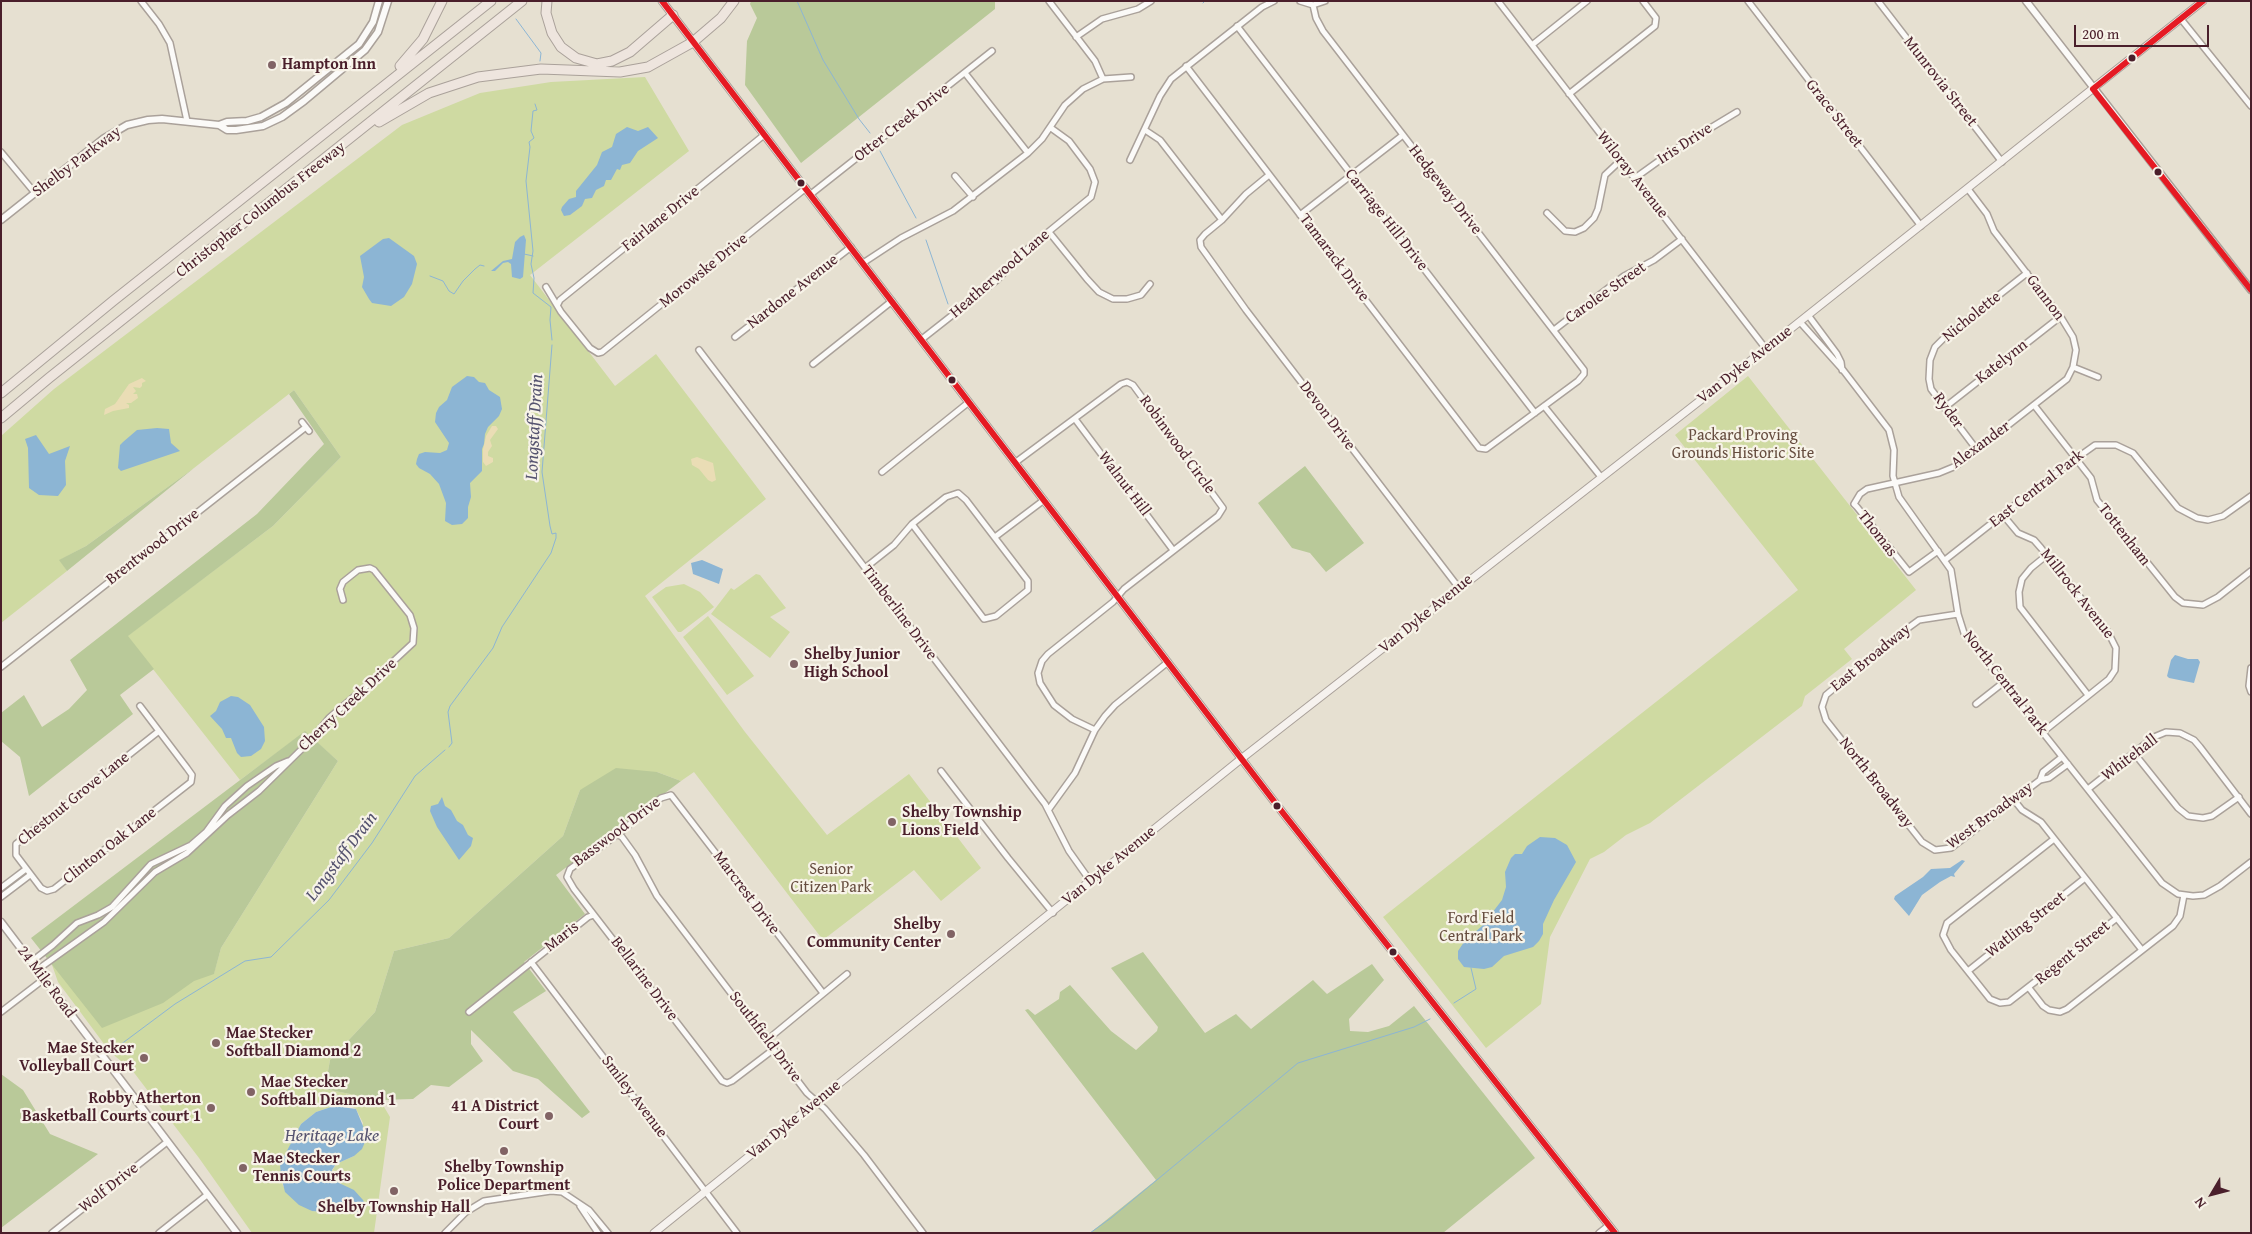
<!DOCTYPE html>
<html>
<head>
<meta charset="utf-8">
<style>
	body { margin:0 }
	#map { position:relative; width:2252px; height:1234px; overflow:hidden; background:#e6e0d1; font-family:"Gentium Book Plus",serif }
	canvas { display:block }
	.frame { position:absolute; inset:0; border:2px solid #4a1f2b; pointer-events:none }
	.north { position:absolute; left:2187px; top:1169px; width:50px; height:50px; -webkit-text-stroke:4px #f7f3e8; paint-order:stroke; rotate:233deg; font-size:14px; font-weight:700; line-height:20px; text-align:center; color:#4a1f2b }
	.north::after { content:''; display:block; margin:auto; width:18px; height:22px; background:#4a1f2b; clip-path:polygon(50% 0,100% 100%,50% 72%,0 100%) }
	.scale { position:absolute; left:2074px; top:25px; width:135px; height:22px; box-sizing:border-box; border:2px solid #4a1f2b; border-top:0; padding-left:6px; font-size:15px; line-height:18px; white-space:nowrap; color:#4a1f2b; -webkit-text-stroke:4px #f7f3e8; paint-order:stroke }
</style>
</head>
<body>
<div id="map">
<canvas width="2252" height="1234"></canvas>
<div class="frame"></div>
<div class="north">N</div>
<div class="scale">200 m</div>
</div>
<script>
const context = document.querySelector('canvas').getContext('2d');
context.lineJoin = 'round';
function fill(path, color) { context.fillStyle = color; context.fill(path, 'evenodd'); }
const shape = rows => new Path2D(rows.map(r => 'M' + r).join(''));
function trace(path, color, width, dash) { context.strokeStyle = color; context.lineWidth = width; context.lineCap = dash ? 'butt' : 'round'; context.setLineDash(dash || []); context.stroke(path); }
function write(font, color, halo, rows, align = 'center') {
  context.font = font + ' "Gentium Book Plus",serif'; context.lineWidth = 4.5; context.setLineDash([]); context.textBaseline = 'middle'; context.strokeStyle = halo; context.fillStyle = color; for (const [text, x, y, turn = 0] of rows) {
    context.save(); context.translate(x, y); context.rotate((+turn || 0) * Math.PI / 180); context.textAlign = isNaN(turn) ? turn : align; if (halo) context.strokeText(text, 0, 0); context.fillText(text, 0, 0); context.restore();
  }
}
fill(shape([
	[645,77,689,151,530,275,615,386,656,354,766,499,645,596,745,732,827,835,909,774,981,868,941,901,914,870,823,940,694,772,681,781,657,772,580,790,563,836,449,938,394,951,375,1012,330,1060,325,1089,380,1100,390,1117,374,1233,252,1233,199,1158,132,1070,110,1052,58,982,51,962,214,973,221,948,338,761,305,732,240,780,127,636,273,526,341,457,294,390,194,468,86,546,60,560,67,571,1,623,1,436,54,389,402,125,480,93,551,82],
	[334,1106,352,1107,356,1109,363,1123,354,1156,336,1164,332,1171,333,1178,344,1186,353,1214,312,1211,283,1186,281,1176,281,1164,301,1124,316,1112],
	[1748,376,1916,590,1844,649,1852,659,1805,696,1802,706,1650,823,1626,835,1604,852,1590,859,1550,937,1541,1004,1486,1048,1383,917,1798,590,1675,435],
	[756,574,760,575,786,608,770,617,790,632,770,658,711,614,731,588,734,590],
	[684,584,700,592,714,607,681,632,678,632,652,597,666,587],
	[708,616,754,676,727,695,683,637]
]), '#cfdaa2');
fill(shape([
	[751,1,995,1,995,9,801,163,745,85,747,41,757,18,750,4],
	[294,390,341,457,273,526,128,636,154,669,120,695,133,714,29,796,20,757,1,741,1,713,24,695,42,727,69,709,87,690,70,660,257,514,324,444,289,394],
	[1305,466,1364,543,1326,572,1310,553,1292,548,1258,503],
	[194,468,67,571,59,560,86,546],
	[305,731,338,761,221,948,214,974,194,981,163,1003,102,1028,31,938],
	[616,768,657,772,681,781,556,875,585,914,524,962,546,991,513,1012,590,1112,582,1118,538,1079,513,1071,471,1030,471,1044,483,1061,449,1087,431,1085,413,1099,380,1100,325,1089,330,1060,375,1012,394,951,449,938,563,836,580,790],
	[1143,952,1205,1033,1236,1014,1251,1029,1313,980,1327,994,1372,964,1384,980,1349,1019,1350,1031,1368,1032,1389,1026,1414,1006,1535,1158,1443,1233,1090,1233,1156,1180,1025,1010,1028,1009,1035,1015,1059,999,1060,992,1070,985,1111,1031,1136,1050,1157,1031,1158,1027,1111,968],
	[1,1074,23,1090,50,1134,98,1154,1,1228]
]), '#b9c999');
fill(shape([
	[142,378,146,381,142,383,142,386,140,388,133,387,136,391,133,394,137,394,138,398,131,403,126,403,129,405,129,408,113,411,104,415,105,409,115,404,129,384],
	[492,426,496,426,498,429,490,440,492,446,488,452,488,456,493,458,493,462,486,466,483,462,483,449,486,436],
	[697,457,713,463,716,480,712,482,708,480,699,469,692,465,691,459]
]), '#eaddb5');
fill(shape([
	[627,127,638,131,648,127,658,138,638,151,630,163,622,165,620,170,617,169,611,180,606,180,604,186,596,190,592,198,585,199,582,206,570,215,564,216,561,210,562,207,569,199,576,197,576,191,597,165,602,152,612,147,616,134],
	[524,235,526,240,523,277,520,279,512,277,511,264,508,262,503,263,495,271,491,271,503,261,512,259,515,242,520,237],
	[389,238,414,256,417,264,412,284,404,297,391,306,372,303,369,299,362,287,364,277,360,256,383,239],
	[467,376,474,377,479,382,485,383,489,390,500,397,502,409,499,416,488,427,485,434,484,444,482,449,482,471,470,483,471,497,468,507,468,518,462,524,452,525,445,521,446,503,439,484,430,474,419,468,416,464,417,459,419,454,425,452,440,453,447,450,449,443,435,422,436,413,439,407,447,400,452,387],
	[157,428,169,429,171,443,180,451,121,471,118,468,120,445,123,442,137,430],
	[36,435,49,454,70,446,65,461,66,485,58,496,39,495,29,488,28,448,25,439],
	[702,560,723,569,719,584,693,574,691,563],
	[2175,655,2188,659,2198,659,2200,662,2194,683,2169,678,2167,676,2171,660],
	[231,696,238,697,250,705,264,727,265,741,261,749,251,756,241,757,237,753,231,738,226,738,222,729,210,716,216,711,220,702],
	[442,797,445,806,451,810,457,821,463,825,468,835,473,838,471,846,459,860,437,827,430,811,431,806,438,804],
	[1540,837,1555,838,1567,845,1576,862,1554,900,1543,924,1543,934,1539,941,1533,947,1504,956,1492,967,1484,969,1464,967,1458,959,1458,951,1464,942,1482,926,1502,900,1506,887,1505,872,1511,858,1515,854,1522,854,1527,846],
	[1962,860,1965,861,1954,874,1955,877,1951,876,1940,882,1922,895,1909,916,1894,899,1895,896,1923,877,1931,869,1950,868],
	[334,1106,356,1109,365,1131,365,1142,362,1149,354,1156,336,1164,332,1170,333,1178,339,1183,354,1190,363,1200,365,1204,363,1210,353,1214,312,1211,299,1205,285,1192,281,1176,280,1164,301,1124,316,1112]
]), '#8cb5d4');
trace(shape([
	[797,1,823,60,859,119,870,133],
	[1203,3,1205,1],
	[516,19,541,53,540,61],
	[535,104,537,110,533,111,531,131,534,138,529,142,530,147,526,181,533,251,531,264,534,278,533,293,551,307,550,320,552,340],
	[880,151,916,218],
	[926,240,948,304],
	[524,254,533,256],
	[430,276,443,281,449,291,454,294,463,281,475,269,480,265,484,266],
	[449,747,452,743,448,712,450,706,493,648,502,627,551,553,556,538,556,533,552,534,550,526,542,472,552,345],
	[1454,1003,1476,989,1471,968],
	[120,1045,175,1004,245,961,271,957,329,900,372,843,415,776,445,750],
	[1090,1233,1111,1218,1298,1063,1414,1027,1430,1019]
]), '#8cb5d4', 1);
const minor = shape([
	[141,1,159,24,170,43,187,121],
	[1049,1,1095,61,1103,79],
	[1300,1,1313,5,1325,1],
	[1498,1,1766,349],
	[1748,1,1921,226],
	[1878,1,2002,162],
	[2181,19,2251,106],
	[1237,26,1535,413],
	[1076,37,1102,19,1138,9,1151,1],
	[1532,45,1587,1],
	[1186,66,1479,448,1486,449,1578,381,1584,374,1584,370,1323,31,1316,18,1313,5],
	[965,73,1028,153],
	[1569,94,1655,26,1656,18,1643,1],
	[1145,130,1160,140,1222,220],
	[1,152,35,193],
	[1130,160,1160,96,1171,79,1262,7,1274,1],
	[1269,175,1246,194,1222,220,1205,234,1200,240,1201,247,1246,310,1459,588],
	[955,176,973,197],
	[1635,178,1674,150,1737,112],
	[811,194,992,51],
	[1547,213,1565,231,1575,232,1584,228,1594,218,1598,209,1605,175,1621,160],
	[1300,215,1403,135],
	[1049,232,1087,279,1099,292,1113,299,1127,299,1141,295,1150,284],
	[863,263,901,238,953,211,1028,153,1042,139,1065,105,1083,89,1103,79,1131,77],
	[546,287,561,312,590,348,598,353,602,352,806,188],
	[558,304,560,300,764,135],
	[1808,315,1837,354,1841,362,1842,370],
	[1800,322,1843,370,1889,430,1894,450,1893,476,1899,497,1951,570,1958,614,1964,633,2162,883,2178,894,2193,896,2204,895,2220,886,2251,862],
	[1554,330,1624,276,1654,260,1682,239],
	[735,337,851,247],
	[922,339,997,280,1025,251,1091,197,1095,182,1090,169,1069,141,1051,128],
	[699,350,1045,804,1069,851,1091,882],
	[813,364,892,301],
	[2073,367,2098,377],
	[2034,405,2091,478,2097,500,2175,597,2183,603,2203,605,2218,597,2251,571],
	[1544,406,1601,477],
	[1944,408,2060,317],
	[1075,419,1173,550],
	[302,422,309,431],
	[1977,450,1931,389,1929,379,1930,360,1935,347,1943,339,2027,273],
	[1016,462,1121,384,1127,382,1133,385,1223,508,1218,516,1124,589,1113,602,1048,654,1042,661,1038,673,1040,683,1054,705,1072,719,1095,730],
	[882,472,969,402],
	[2003,515,2018,533,2034,540,2041,548,2108,632,2116,648,2115,670,2109,679,2043,732],
	[995,537,1044,500],
	[1938,551,1909,572,1857,507,1854,504,1860,494,1867,489,1939,473,1956,466,2067,379,2073,367,2076,350,2073,337,2062,319,1994,231,1987,214,1968,189],
	[2047,555,2031,568,2022,579,2019,592,2020,607,2088,695],
	[1945,560,2053,475,2095,445,2116,445,2133,453,2178,508,2197,518,2208,520,2223,516,2251,496],
	[865,568,894,545,912,524,946,497,958,493,966,500,1028,581,1028,590,996,616,984,619,912,524],
	[1958,614,1919,620,1889,642,1826,695,1822,707,1826,720,1922,842,1935,850,1951,848,2040,780,2049,778,2068,764],
	[1,667,306,427],
	[2251,668,2249,686,2251,692],
	[1976,704,2004,682],
	[140,706,187,768,192,775,191,782,54,889,47,891,41,888,16,855,16,844,159,731],
	[2134,753,2178,808,2188,816,2203,818,2212,816,2239,797],
	[941,771,1008,858,1053,913],
	[2040,780,2043,772,2062,757],
	[2088,789,2154,737,2166,732,2180,733,2194,740,2200,747,2251,814],
	[2014,800,2022,810,2041,822,2142,950],
	[1049,809,1075,773,1095,730,1105,716,1115,705,1168,662],
	[617,834,622,837,635,855,657,896,807,1093,825,1109,864,1155,923,1233],
	[2054,839,1947,923,1943,935,1951,950,1990,999,2000,1003,2009,1002,2117,918],
	[1,888,26,869],
	[1,897,30,875],
	[31,962,53,945,77,923,98,915,112,907,151,864,191,845,206,832,225,806,247,786,276,766,288,761],
	[531,962,737,1233],
	[37,970,104,922,155,872,187,853,228,815,259,791,312,739,329,718,370,683,413,643,414,628,410,615,374,570,370,568,358,570,343,582,340,589,343,600],
	[1968,971,2085,878],
	[2029,988,2043,1006,2049,1010,2060,1012,2067,1009,2173,926,2180,916,2184,895],
	[1,1012,44,979],
	[469,1012,588,917,594,915],
	[767,1040,847,974],
	[774,1049,732,1081,727,1083,722,1081,574,889,567,877,570,869,622,831,661,798,671,795,823,993],
	[580,1206,598,1233],
	[52,1233,167,1142],
	[159,1233,207,1195],
	[445,1233,466,1212,484,1201,551,1191,562,1192,589,1210,608,1233],
	[1599,1233,1609,1225]
]);
const tertiary = shape([
	[2026,1,2251,290],
	[219,125,227,122,247,121,261,117,286,103,359,44,373,22,379,1],
	[1,220,103,139,127,125,148,120,162,119,219,125,227,130,236,130,263,126,282,117,304,101,365,50,378,32,388,1],
	[1,922,237,1233]
]);
const secondary = shape([
	[662,1,1283,813,1615,1233],
	[654,1233,1241,759,1720,385,2203,1]
]);
const motorway = shape([
	[547,1,546,13,552,33,561,47,576,58,597,64,612,61,630,52,673,15],
	[400,66,423,39,442,1],
	[379,122,429,93,478,77,541,69,620,72,648,67,693,42,721,18,734,1],
	[1,393,113,301,491,1],
	[1,418,49,378,522,1]
]);
trace(minor, '#aaa19a', 8);
trace(tertiary, '#aaa19a', 9);
trace(secondary, '#aaa19a', 9);
trace(motorway, '#aaa19a', 11);
trace(minor, '#fbfaf8', 5);
trace(tertiary, '#fbfaf8', 6);
trace(secondary, '#f6f2ee', 7);
trace(motorway, '#eee5de', 9);
trace(shape([
	[662,1,1283,813,1615,1233],
	[2093,89,2251,290],
	[2093,89,2203,1]
]), '#e51a23', 6);
for (const [x, y, r, color] of [
	[2132,58,4.5,"#4a1f2b"],
	[272,65,5,"#816365"],
	[2158,172,4.5,"#4a1f2b"],
	[801,183,4.5,"#4a1f2b"],
	[952,380,4.5,"#4a1f2b"],
	[794,664,5,"#816365"],
	[1277,806,4.5,"#4a1f2b"],
	[892,822,5,"#816365"],
	[951,934,5,"#816365"],
	[1393,952,4.5,"#4a1f2b"],
	[216,1043,5,"#816365"],
	[144,1058,5,"#816365"],
	[251,1092,5,"#816365"],
	[211,1108,5,"#816365"],
	[549,1116,5,"#816365"],
	[504,1151,5,"#816365"],
	[243,1168,5,"#816365"],
	[394,1191,5,"#816365"]
]) { const dot = new Path2D(); dot.arc(x, y, r, 0, 2 * Math.PI); context.fillStyle = color; context.fill(dot); trace(dot, '#f7f3e8', 2); }
write('bold 16px', '#4a1f2b', '#f7f3e8', [
	["Hampton Inn",282,65],
	["Shelby Junior",804,655],
	["High School",804,673],
	["Shelby Township",902,813],
	["Lions Field",902,831],
	["Shelby",941,925,"right"],
	["Community Center",941,943,"right"],
	["Mae Stecker",226,1034],
	["Softball Diamond 2",226,1052],
	["Mae Stecker",134,1049,"right"],
	["Volleyball Court",134,1067,"right"],
	["Mae Stecker",261,1083],
	["Softball Diamond 1",261,1101],
	["Robby Atherton",201,1099,"right"],
	["Basketball Courts court 1",201,1117,"right"],
	["41 A District",539,1107,"right"],
	["Court",539,1125,"right"],
	["Mae Stecker",253,1159],
	["Tennis Courts",253,1177],
	["Shelby Township",504,1168,"center"],
	["Police Department",504,1186,"center"],
	["Shelby Township Hall",394,1208,"center"]
], 'left');
write('16px', '#4a1f2b', '#f7f3e8', [
	["Munrovia Street",1940,82,52],
	["Grace Street",1834,114,52],
	["Otter Creek Drive",902,123,-38],
	["Iris Drive",1685,144,-33],
	["Shelby Parkway",77,162,-37],
	["Wiloray Avenue",1632,175,52],
	["Hedgeway Drive",1445,190,52],
	["Christopher Columbus Freeway",261,210,-38],
	["Fairlane Drive",661,219,-39],
	["Carriage Hill Drive",1386,220,52],
	["Tamarack Drive",1334,258,53],
	["Morowske Drive",704,271,-39],
	["Heatherwood Lane",1000,274,-41],
	["Nardone Avenue",793,292,-38],
	["Carolee Street",1606,293,-35],
	["Gannon",2045,298,53],
	["Nicholette",1972,317,-39],
	["Katelynn",2002,362,-38],
	["Van Dyke Avenue",1745,365,-38],
	["Ryder",1948,411,54],
	["Devon Drive",1327,416,53],
	["Robinwood Circle",1177,445,54],
	["Alexander",1981,445,-36],
	["Walnut Hill",1124,484,53],
	["East Central Park",2037,489,-38],
	["Thomas",1877,534,52],
	["Tottenham",2124,535,52],
	["Brentwood Drive",153,547,-38],
	["Millrock Avenue",2077,594,52],
	["Timberline Drive",899,613,53],
	["Van Dyke Avenue",1426,614,-39],
	["East Broadway",1871,658,-39],
	["North Central Park",2005,683,52],
	["Cherry Creek Drive",348,705,-43],
	["Whitehall",2130,758,-37],
	["North Broadway",1876,783,52],
	["Chestnut Grove Lane",74,799,-39],
	["West Broadway",1990,816,-36],
	["Basswood Drive",617,832,-37],
	["Clinton Oak Lane",110,846,-38],
	["Van Dyke Avenue",1109,866,-39],
	["Marcrest Drive",746,893,53],
	["Watling Street",2026,925,-38],
	["Maris",562,937,-38],
	["Regent Street",2073,953,-39],
	["Bellarine Drive",644,979,53],
	["24 Mile Road",46,982,53],
	["Southfield Drive",765,1037,53],
	["Smiley Avenue",634,1097,53],
	["Van Dyke Avenue",794,1120,-39],
	["Wolf Drive",109,1188,-38]
]);
write('16px', '#664d3f', '#f7f3e8', [
	["Packard Proving",1743,436],
	["Grounds Historic Site",1743,454],
	["Senior",831,870],
	["Citizen Park",831,888],
	["Ford Field",1481,919],
	["Central Park",1481,937]
]);
write('italic 18px', '#55536f', '#f7f3e8', [
	["Longstaff Drain",535,427,-87],
	["Longstaff Drain",342,857,-53],
	["Heritage Lake",332,1136]
]);
</script>
</body>
</html>
